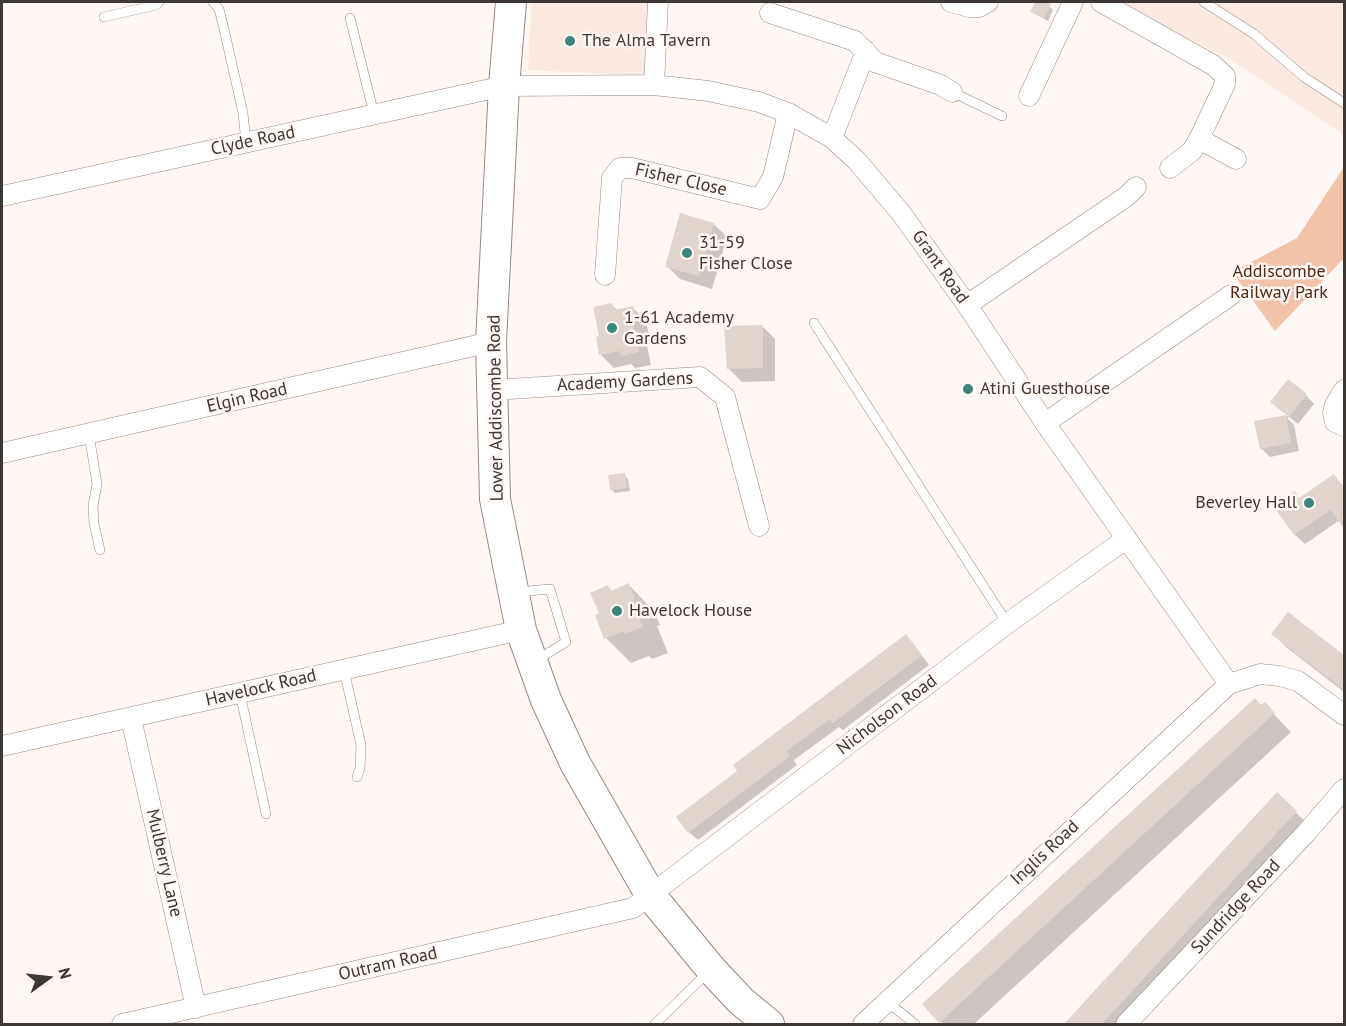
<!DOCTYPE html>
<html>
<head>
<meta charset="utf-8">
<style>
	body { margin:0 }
	#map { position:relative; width:1346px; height:1026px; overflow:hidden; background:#fff7f3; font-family:"PT Sans",sans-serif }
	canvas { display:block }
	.frame { position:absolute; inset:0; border:3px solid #3d3835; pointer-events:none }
	.north { position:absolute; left:18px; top:948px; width:60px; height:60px; -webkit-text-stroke:4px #fff7f3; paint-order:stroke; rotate:75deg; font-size:16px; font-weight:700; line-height:24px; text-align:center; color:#3d3835 }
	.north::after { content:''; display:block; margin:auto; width:21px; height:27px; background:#3d3835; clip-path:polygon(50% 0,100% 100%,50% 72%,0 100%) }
</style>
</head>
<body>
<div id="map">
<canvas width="1346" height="1026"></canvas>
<div class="frame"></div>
<div class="north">N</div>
</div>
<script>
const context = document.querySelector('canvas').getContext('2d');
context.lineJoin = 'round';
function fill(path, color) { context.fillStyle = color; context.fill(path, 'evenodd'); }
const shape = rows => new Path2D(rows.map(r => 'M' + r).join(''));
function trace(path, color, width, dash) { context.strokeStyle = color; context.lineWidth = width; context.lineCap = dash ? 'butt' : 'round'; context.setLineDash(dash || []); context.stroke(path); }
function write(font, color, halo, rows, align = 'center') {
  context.font = font + ' "PT Sans",sans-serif'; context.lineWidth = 5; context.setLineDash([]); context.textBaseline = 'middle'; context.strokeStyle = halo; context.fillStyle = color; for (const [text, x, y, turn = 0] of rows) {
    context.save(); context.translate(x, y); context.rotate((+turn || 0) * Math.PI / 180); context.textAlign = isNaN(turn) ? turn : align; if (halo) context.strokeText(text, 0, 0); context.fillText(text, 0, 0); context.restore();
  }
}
fill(shape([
	[532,2,655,2,650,76,528,70],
	[1113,2,1342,2,1344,5,1344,135,1227,57]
]), '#faeae1');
fill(shape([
	[1344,167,1344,262,1342,260,1275,331,1232,272,1297,238]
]), '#f2c3a8');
fill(shape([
	[1037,2,1049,6,1053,10,1048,21,1032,12],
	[714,224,727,237,712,289,680,279,667,266],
	[612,305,618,311,633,308,646,321,649,335,645,336,651,365,635,368,631,364,614,368,601,355,601,338],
	[762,326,775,339,775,381,742,382,729,369],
	[1306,395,1314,404,1298,424,1289,417,1287,418,1294,425,1299,451,1270,457,1261,448,1256,422,1287,416],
	[624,475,628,479,630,491,615,493,611,489],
	[1334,476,1344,487,1344,526,1340,520,1305,544,1295,535,1275,506,1294,493,1300,499],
	[629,585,654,611,660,625,657,626,668,653,652,659,649,656,631,663,606,638,601,614,608,587,613,592],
	[1288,614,1344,657,1344,692,1286,647,1273,634],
	[914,645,929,665,843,730,839,727,794,760,797,765,698,840,689,832,739,771],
	[1264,704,1291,732,974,1024,943,1024,924,1004],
	[1277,794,1312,828,1133,1024,1066,1024]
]), '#0003');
fill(shape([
	[1035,2,1052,2,1044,18,1030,12],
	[680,213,714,223,699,276,665,267],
	[612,303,614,310,633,306,637,322,633,323,639,352,621,356,620,351,599,355,596,337,599,336,593,307],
	[763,325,763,368,727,369,724,326],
	[1288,379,1307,394,1289,417,1270,402],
	[1286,415,1291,443,1260,449,1254,421],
	[625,473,627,488,610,490,608,475],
	[1334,474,1344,489,1344,529,1331,510,1294,535,1273,506,1295,491,1299,498],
	[629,583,635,599,632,601,643,627,625,634,624,631,604,639,595,615,599,613,590,593,608,585,611,591],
	[1288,612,1344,655,1344,690,1271,634],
	[906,634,922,655,833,723,830,719,787,751,790,756,688,833,676,817,737,771,733,765],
	[1255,698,1261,705,1265,702,1275,713,939,1023,922,1004],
	[1277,792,1297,811,1102,1024,1064,1024]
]), '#e0d4cd');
const lane = shape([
	[213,2,219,9,224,29,243,113,246,142],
	[1204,2,1254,34,1304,77,1344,103],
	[104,17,156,5,159,2],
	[350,18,374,114],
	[952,92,1002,116],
	[814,323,1007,623],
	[89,434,97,484,93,506,94,524,100,550],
	[518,592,550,589,566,642,537,660],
	[344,670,361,745,360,768,357,777],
	[240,693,266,814],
	[886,1001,915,1024],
	[655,1024,707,973]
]);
const street = shape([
	[951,2,969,7,979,7,988,2],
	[1101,2,1213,65,1225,76,1225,84,1199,139,1192,151,1170,168],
	[770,13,855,41,875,62,941,85,952,92],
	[654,85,658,2],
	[1029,96,1073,2],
	[832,138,866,51],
	[1199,139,1236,159],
	[2,196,504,86,654,85,708,91,759,102,788,113,832,138,857,161,901,213,967,305,1045,423,1229,684],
	[605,275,612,178,620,168,632,168,760,199,773,177,788,113],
	[967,305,1127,196,1136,187],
	[493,390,700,377,725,397,759,526],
	[1344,390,1335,405,1333,413,1335,422,1344,426],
	[1045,423,1231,295],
	[2,453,491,342],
	[131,718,196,1008],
	[2,746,521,630],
	[122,1024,633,908,1008,623,1126,539],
	[863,1024,1229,684,1260,674,1280,676,1298,681,1344,715],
	[1126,1024,1306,833,1344,789]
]);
const primary = shape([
	[511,2,504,86,491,342,495,499,521,630,546,700,575,763,651,896,711,969,741,1001,769,1024]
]);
trace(lane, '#958a83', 10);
trace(street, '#958a83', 21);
trace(primary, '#958a83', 32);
trace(lane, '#fff', 9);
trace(street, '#fff', 20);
trace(primary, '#fff', 30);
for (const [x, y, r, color] of [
	[570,41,6,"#3d847d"],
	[687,253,6,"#3d847d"],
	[612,328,6,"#3d847d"],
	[968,389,6,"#3d847d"],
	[1309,503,6,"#3d847d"],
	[617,611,6,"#3d847d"]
]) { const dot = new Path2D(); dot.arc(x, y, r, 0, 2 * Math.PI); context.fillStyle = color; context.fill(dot); trace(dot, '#fff7f3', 2); }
write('18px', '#3d3835', '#fff7f3', [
	["The Alma Tavern",582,41],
	["31-59",699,243],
	["Fisher Close",699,264],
	["1-61 Academy",624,318],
	["Gardens",624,339],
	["Atini Guesthouse",980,389],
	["Beverley Hall",1297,503,"right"],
	["Havelock House",629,611]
], 'left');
write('18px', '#3d3835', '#fff7f3', [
	["Clyde Road",253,141,-12],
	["Fisher Close",681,180,13],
	["Grant Road",940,267,55],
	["Academy Gardens",625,382,-3],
	["Elgin Road",247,398,-13],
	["Lower Addiscombe Road",496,408,-91],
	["Havelock Road",261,688,-13],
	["Nicholson Road",887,715,-37],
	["Inglis Road",1045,853,-43],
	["Mulberry Lane",164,863,77],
	["Sundridge Road",1236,907,-47],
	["Outram Road",388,964,-13]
]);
write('18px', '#512910', '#fff7f3', [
	["Addiscombe",1279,272],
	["Railway Park",1279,293]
]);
</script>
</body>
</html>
